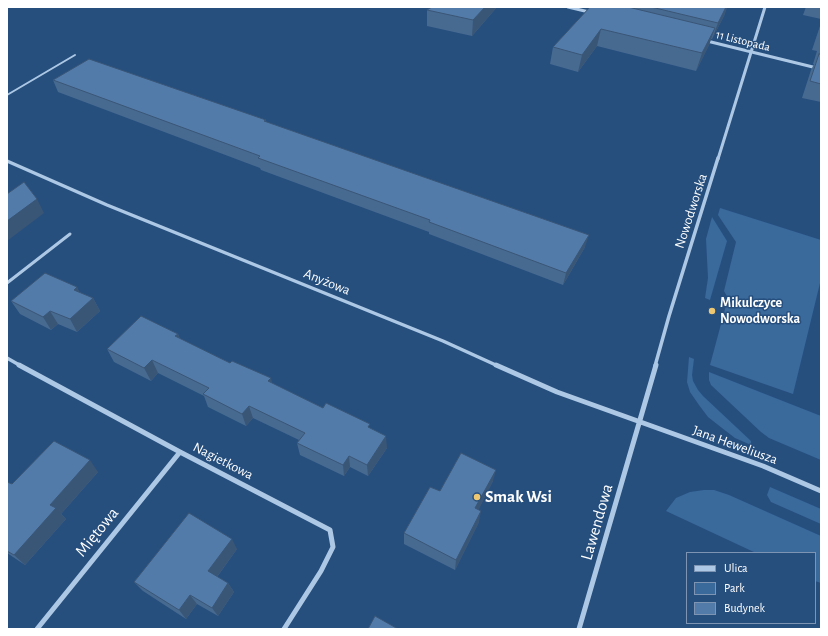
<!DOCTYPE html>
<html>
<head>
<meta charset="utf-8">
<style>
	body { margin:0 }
	#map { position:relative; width:828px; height:636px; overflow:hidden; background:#264f7e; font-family:"Alegreya Sans",sans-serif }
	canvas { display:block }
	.frame { position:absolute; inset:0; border:8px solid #fff; pointer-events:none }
	.legend { position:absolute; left:686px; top:552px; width:130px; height:72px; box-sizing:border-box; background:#264f7e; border:1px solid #7d95b2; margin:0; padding:5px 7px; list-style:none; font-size:12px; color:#fff }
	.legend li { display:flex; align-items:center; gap:8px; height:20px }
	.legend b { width:20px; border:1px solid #7d95b2 }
</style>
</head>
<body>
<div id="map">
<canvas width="828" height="636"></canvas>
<div class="frame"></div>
<ul class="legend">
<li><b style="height:5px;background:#adc8e5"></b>Ulica</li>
<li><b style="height:11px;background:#3a699c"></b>Park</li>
<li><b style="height:11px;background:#537ba9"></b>Budynek</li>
</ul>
</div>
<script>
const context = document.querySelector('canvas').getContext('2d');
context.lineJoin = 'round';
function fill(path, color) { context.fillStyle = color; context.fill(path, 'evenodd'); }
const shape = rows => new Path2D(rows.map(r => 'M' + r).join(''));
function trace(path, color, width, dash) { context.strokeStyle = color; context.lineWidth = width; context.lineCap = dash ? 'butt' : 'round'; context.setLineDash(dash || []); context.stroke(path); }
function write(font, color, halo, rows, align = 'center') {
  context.font = font + ' "Alegreya Sans",sans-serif'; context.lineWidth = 3; context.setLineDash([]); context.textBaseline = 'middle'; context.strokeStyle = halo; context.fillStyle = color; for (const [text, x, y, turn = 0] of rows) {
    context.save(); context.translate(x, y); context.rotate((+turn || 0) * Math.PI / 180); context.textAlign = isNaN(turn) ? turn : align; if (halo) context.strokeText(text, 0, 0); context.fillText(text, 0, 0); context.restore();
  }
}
fill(shape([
	[720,208,821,240,821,279,793,394,710,365,728,298,724,291,736,242,718,215],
	[712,217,727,241,710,300,705,298,708,278,706,239],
	[689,357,694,359,692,375,693,381,698,390,703,396,751,441,751,445,735,438,722,428,708,417,699,405,690,392,687,382],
	[709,372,821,416,821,460,769,438,761,432,711,385,709,380],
	[770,487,821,509,821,524,771,502,767,495],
	[704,490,714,490,729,495,821,536,821,583,815,581,815,553,756,553,666,511,676,498,690,492]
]), '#3a699c');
trace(shape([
	[7,95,75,55]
]), '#adc8e5', 2);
trace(shape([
	[7,283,70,234]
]), '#adc8e5', 3);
trace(shape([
	[568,7,589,12],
	[707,41,821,69],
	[718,159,765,7]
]), '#adc8e5', 3);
trace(shape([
	[7,161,107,205,443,341,498,366],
	[7,358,21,366],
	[655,366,669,316,718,158]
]), '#adc8e5', 3.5);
trace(shape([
	[19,365,180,452,330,530,333,547,321,571,284,629],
	[496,365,557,392,763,466,821,491],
	[37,629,180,452],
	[579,629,656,365]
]), '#adc8e5', 5);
fill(shape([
	[432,7,497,7,472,36,427,26,427,10],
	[590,7,727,7,724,16,712,39,711,39,709,45,696,71,597,46,578,72,550,64,553,47],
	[806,7,821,7,821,19,803,15],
	[821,23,821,102,802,98,811,70,814,64,813,64,817,51,812,50],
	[53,80,266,120,266,122,585,247,563,285,429,234,429,232,261,170,260,168,58,92],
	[77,287,79,292,93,298,100,311,77,332,58,324,51,330,20,314,11,301],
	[178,334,180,339,323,408,370,429,387,448,368,476,350,467,344,476,300,455,297,443,299,440,253,418,246,426,208,407,204,396,158,373,151,381,114,362,107,349],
	[98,472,61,514,66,519,25,565,7,553,7,482,12,484],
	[493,481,478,510,479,522,455,570,404,544,404,533,440,491],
	[237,549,217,577,228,583,234,592,218,616,197,604,186,619,143,591,134,582]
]), '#476a91');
fill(shape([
	[485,7,497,7,472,36,473,20],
	[726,7,727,7,724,16,712,39,718,23],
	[715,28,709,45,696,71,702,53],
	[601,29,597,46,578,72,582,55],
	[37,199,44,213,7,241,7,221],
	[589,235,585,247,563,285,566,273],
	[77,287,84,301,74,290],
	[93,298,100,311,77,332,70,319],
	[50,311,58,324,51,330,43,317],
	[178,334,183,347,175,336],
	[152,360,158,373,151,381,144,368],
	[271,378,274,391,268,381],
	[249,406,253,418,246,426,242,414],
	[386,436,387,448,368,476,367,465],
	[349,456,350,467,344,476,343,465],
	[90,460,98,472,61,514,66,519,25,565,14,555,50,505],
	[496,470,493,481,474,519,475,508],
	[481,511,479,522,455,570,456,560],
	[232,539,237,549,214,581,208,571],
	[228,583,234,592,218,616,212,608],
	[190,595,197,604,186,619,179,610]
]), '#3a5676');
const building = shape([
	[432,7,485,7,473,20,427,10,432,7],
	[590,7,628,7,715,28,702,53,601,29,582,55,553,47,590,7],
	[651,7,726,7,718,23,651,7],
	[819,54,821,54,821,84,810,81,819,54],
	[89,59,266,120,264,121,589,235,566,273,429,222,430,220,258,158,260,156,53,80,89,59],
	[24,182,37,199,7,221,7,194,24,182],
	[45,273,77,287,74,290,93,298,70,319,50,311,43,317,11,301,45,273],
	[141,316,178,334,175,336,230,363,232,361,271,378,268,381,323,408,326,403,370,424,368,427,386,436,367,465,349,456,343,465,297,443,305,433,249,406,242,414,203,394,209,388,152,360,144,368,107,349,141,316],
	[54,441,90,460,50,505,56,508,14,555,7,551,7,482,12,484,54,441],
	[461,453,496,470,475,508,481,511,456,560,404,533,430,487,440,491,461,453],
	[189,513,232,539,208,571,228,583,212,608,190,595,179,610,134,582,189,513],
	[375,616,398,629,368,629,375,616]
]);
fill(building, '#537ba9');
trace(building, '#3a5676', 1);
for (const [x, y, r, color] of [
	[712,311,4,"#eec772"],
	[477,497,4,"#eec772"]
]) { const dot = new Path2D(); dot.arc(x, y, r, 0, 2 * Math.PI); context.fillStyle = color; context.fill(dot); trace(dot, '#264f7e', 1.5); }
write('12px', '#fff', '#264f7e', [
	["11 Listopada",743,41,14]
]);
write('14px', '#fff', '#264f7e', [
	["Nowodworska",691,211,-72],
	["Anyżowa",327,282,22],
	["Jana Heweliusza",735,445,20],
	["Nagietkowa",223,461,27]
]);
write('bold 14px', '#fff', '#264f7e', [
	["Mikulczyce",720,303],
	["Nowodworska",720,319]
], 'left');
write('bold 17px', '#fff', '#264f7e', [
	["Smak Wsi",485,497]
], 'left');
write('17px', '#fff', '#264f7e', [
	["Lawendowa",597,522,-74],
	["Miętowa",97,532,-51]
]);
</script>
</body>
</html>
